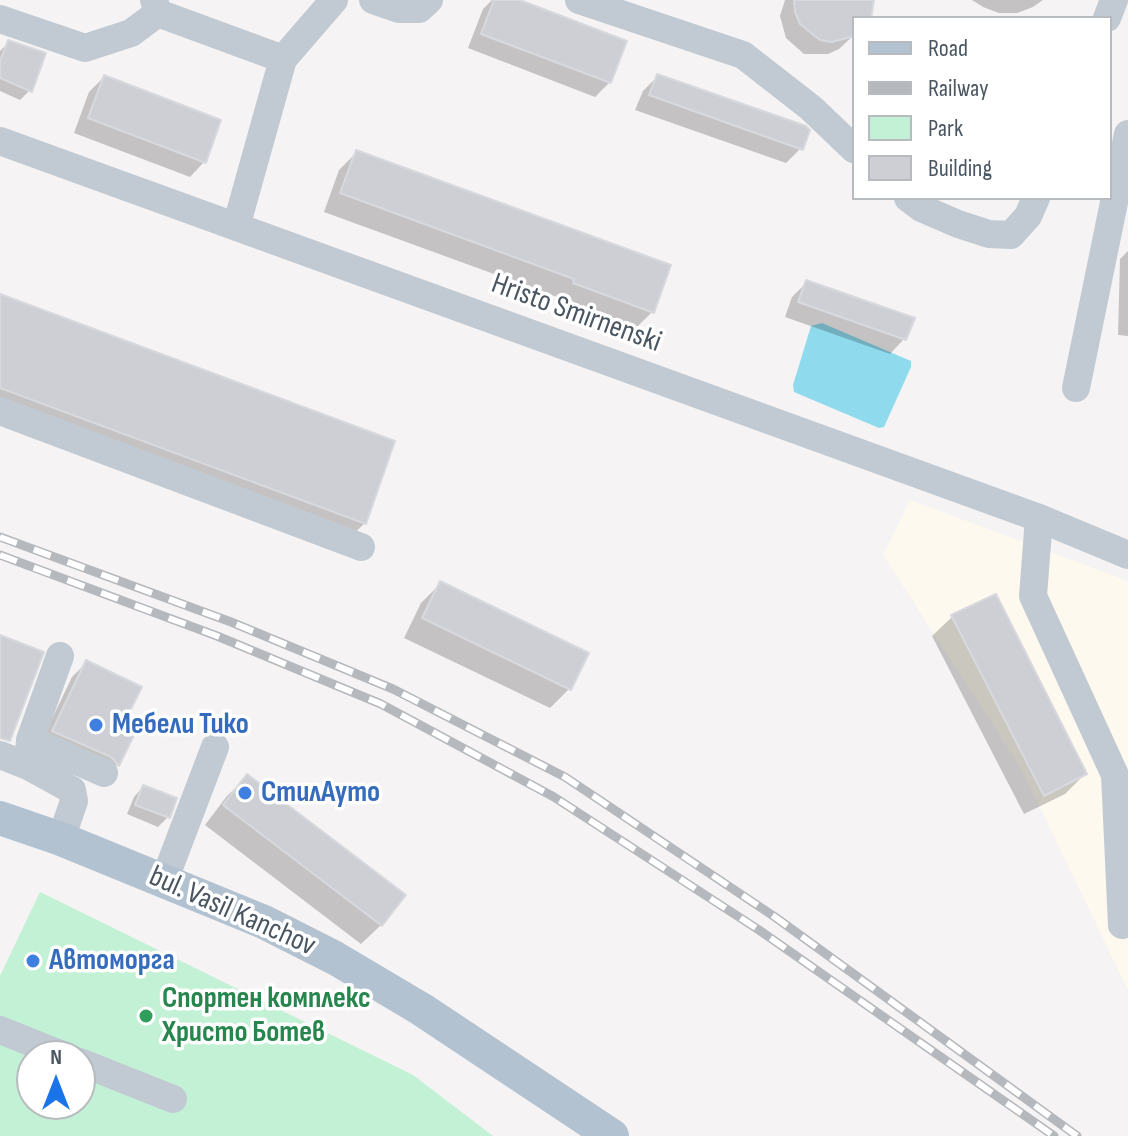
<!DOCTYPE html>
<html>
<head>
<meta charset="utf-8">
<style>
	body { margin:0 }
	#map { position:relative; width:1128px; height:1136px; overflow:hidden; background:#f5f3f3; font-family:"Sofia Sans Condensed",sans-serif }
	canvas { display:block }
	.legend { position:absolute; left:852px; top:16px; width:260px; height:184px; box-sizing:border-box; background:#fff; border:2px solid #b7bbc0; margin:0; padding:10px 14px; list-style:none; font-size:24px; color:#4a5661 }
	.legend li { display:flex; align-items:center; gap:16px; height:40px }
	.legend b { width:40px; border:2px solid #b7bbc0 }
	.north { position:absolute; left:16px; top:1040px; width:80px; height:80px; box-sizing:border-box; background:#fff; border:2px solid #b7bbc0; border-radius:50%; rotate:0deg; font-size:22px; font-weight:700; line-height:32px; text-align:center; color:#4a5661 }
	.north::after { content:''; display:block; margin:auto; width:28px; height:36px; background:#1a73e8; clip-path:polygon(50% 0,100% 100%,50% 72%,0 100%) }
</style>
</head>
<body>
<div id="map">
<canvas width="1128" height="1136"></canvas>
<ul class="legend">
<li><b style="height:10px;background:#b3c2d1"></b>Road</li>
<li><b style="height:10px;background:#b5b8bd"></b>Railway</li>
<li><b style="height:22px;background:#c3f1d5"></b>Park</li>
<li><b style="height:22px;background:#cdcfd5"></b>Building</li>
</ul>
<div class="north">N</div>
</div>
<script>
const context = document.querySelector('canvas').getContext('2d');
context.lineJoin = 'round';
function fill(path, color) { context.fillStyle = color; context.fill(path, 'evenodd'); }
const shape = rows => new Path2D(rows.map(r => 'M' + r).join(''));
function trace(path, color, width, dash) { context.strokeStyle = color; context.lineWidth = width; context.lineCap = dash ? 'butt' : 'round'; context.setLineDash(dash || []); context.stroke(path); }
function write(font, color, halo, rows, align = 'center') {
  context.font = font + ' "Sofia Sans Condensed",sans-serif'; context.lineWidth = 7; context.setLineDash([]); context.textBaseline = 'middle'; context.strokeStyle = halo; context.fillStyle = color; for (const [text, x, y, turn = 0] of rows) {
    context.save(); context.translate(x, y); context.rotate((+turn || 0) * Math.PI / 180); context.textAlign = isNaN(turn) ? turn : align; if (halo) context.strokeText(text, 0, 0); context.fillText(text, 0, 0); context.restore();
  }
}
fill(shape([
	[910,500,1128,581,1128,990,1021,768,883,555]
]), '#fdf9ef');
fill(shape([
	[40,892,413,1075,493,1136,0,1136,0,976],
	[32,1056,80,1056,80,1104,32,1104]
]), '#c3f1d5');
fill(shape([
	[822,323,911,361,911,367,884,427,879,428,794,392,793,385,811,326]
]), '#90daee');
fill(shape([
	[492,0,514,0,610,82,595,97,468,48,483,9],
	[785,0,871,0,867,18,854,18,854,35,839,49,828,54,804,54,786,38,780,16],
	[972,0,1043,0,1033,7,1017,13,999,13,983,7],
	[9,42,30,90,20,100,0,91,0,51],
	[658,76,801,148,786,163,635,110,643,91],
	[104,77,204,162,190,177,74,133,89,92],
	[357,152,653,311,634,330,556,301,557,297,324,212,339,170],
	[1128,251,1128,336,1118,335,1120,259],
	[807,282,904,339,890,354,785,317,792,297],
	[0,296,365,523,345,542,0,414],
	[440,584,570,688,550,708,404,638,421,603],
	[995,596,1085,774,1065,794,1024,814,932,636,952,617],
	[87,662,126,716,138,721,117,765,103,779,39,746,72,677],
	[247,777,381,925,361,944,205,825,227,796],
	[143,787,168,817,158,827,127,814,134,797]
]), '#0003');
const building = shape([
	[494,0,520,0,627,41,611,83,481,34,494,0],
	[794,0,874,0,871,18,854,18,854,36,832,42,820,40,800,24,795,12,794,0],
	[8,40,46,53,32,92,0,78,0,61,8,40],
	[657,74,806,126,810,130,803,150,649,95,657,74],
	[104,75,221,120,206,163,88,118,104,75],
	[356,150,671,265,654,313,573,283,574,279,340,193,356,150],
	[806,280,915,318,906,340,798,302,806,280],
	[0,294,395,441,366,524,0,388,0,294],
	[440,581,589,653,571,690,422,618,440,581],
	[996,594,1087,774,1044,796,951,615,996,594],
	[0,635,44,652,10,741,0,738,0,635],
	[86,660,142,687,128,715,141,721,119,766,111,757,52,731,86,660],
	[247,774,406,895,382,926,223,805,247,774],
	[143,785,177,798,170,818,135,805,143,785]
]);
fill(building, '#cdcfd5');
trace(building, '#d7d9de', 2);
trace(shape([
	[154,0,158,13,283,59],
	[373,0,399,9,419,9,429,0],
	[579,0,743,55,811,108,854,149],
	[1107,18,1114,0],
	[0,19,85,48,131,33,158,13],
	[0,141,1039,518,1128,555],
	[908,198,921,208,958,224,989,234,1011,235,1028,216,1036,198],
	[236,227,283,59,334,0],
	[1076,388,1128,134],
	[0,411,361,547],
	[1039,518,1033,596,1115,775,1122,925],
	[30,740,104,773],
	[0,755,28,766,72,790,74,801,61,839],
	[28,766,30,740,60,656],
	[164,881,215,747],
	[0,1030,65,1056],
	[80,1062,173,1099]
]), '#c1cad2', 28);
trace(shape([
	[0,818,61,839,264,922,335,958,421,1009,612,1136]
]), '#b3c2d1', 34);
const rail = shape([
	[0,537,231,622,393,689,565,777,775,917,1077,1136],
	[0,555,217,636,381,704,554,797,759,930,1054,1136]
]);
trace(rail, '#b5b8bd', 9);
trace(rail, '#fff', 6, [18]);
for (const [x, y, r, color] of [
	[96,725,8,"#3f7fe0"],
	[245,793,8,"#3f7fe0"],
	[33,961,8,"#3f7fe0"],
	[146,1016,8,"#2e9e5b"]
]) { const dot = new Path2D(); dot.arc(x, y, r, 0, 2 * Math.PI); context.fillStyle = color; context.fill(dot); trace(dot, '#fff', 3); }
write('30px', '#4a5661', '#fff', [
	["Hristo Smirnenski",576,314,20],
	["bul. Vasil Kanchov",232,912,24]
]);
write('bold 30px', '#366cbe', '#fff', [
	["Мебели Тико",112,725],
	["СтилАуто",261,793],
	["Автоморга",49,961]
], 'left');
write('bold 30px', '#27864d', '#fff', [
	["Спортен комплекс",162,999],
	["Христо Ботев",162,1033]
], 'left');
</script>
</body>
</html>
